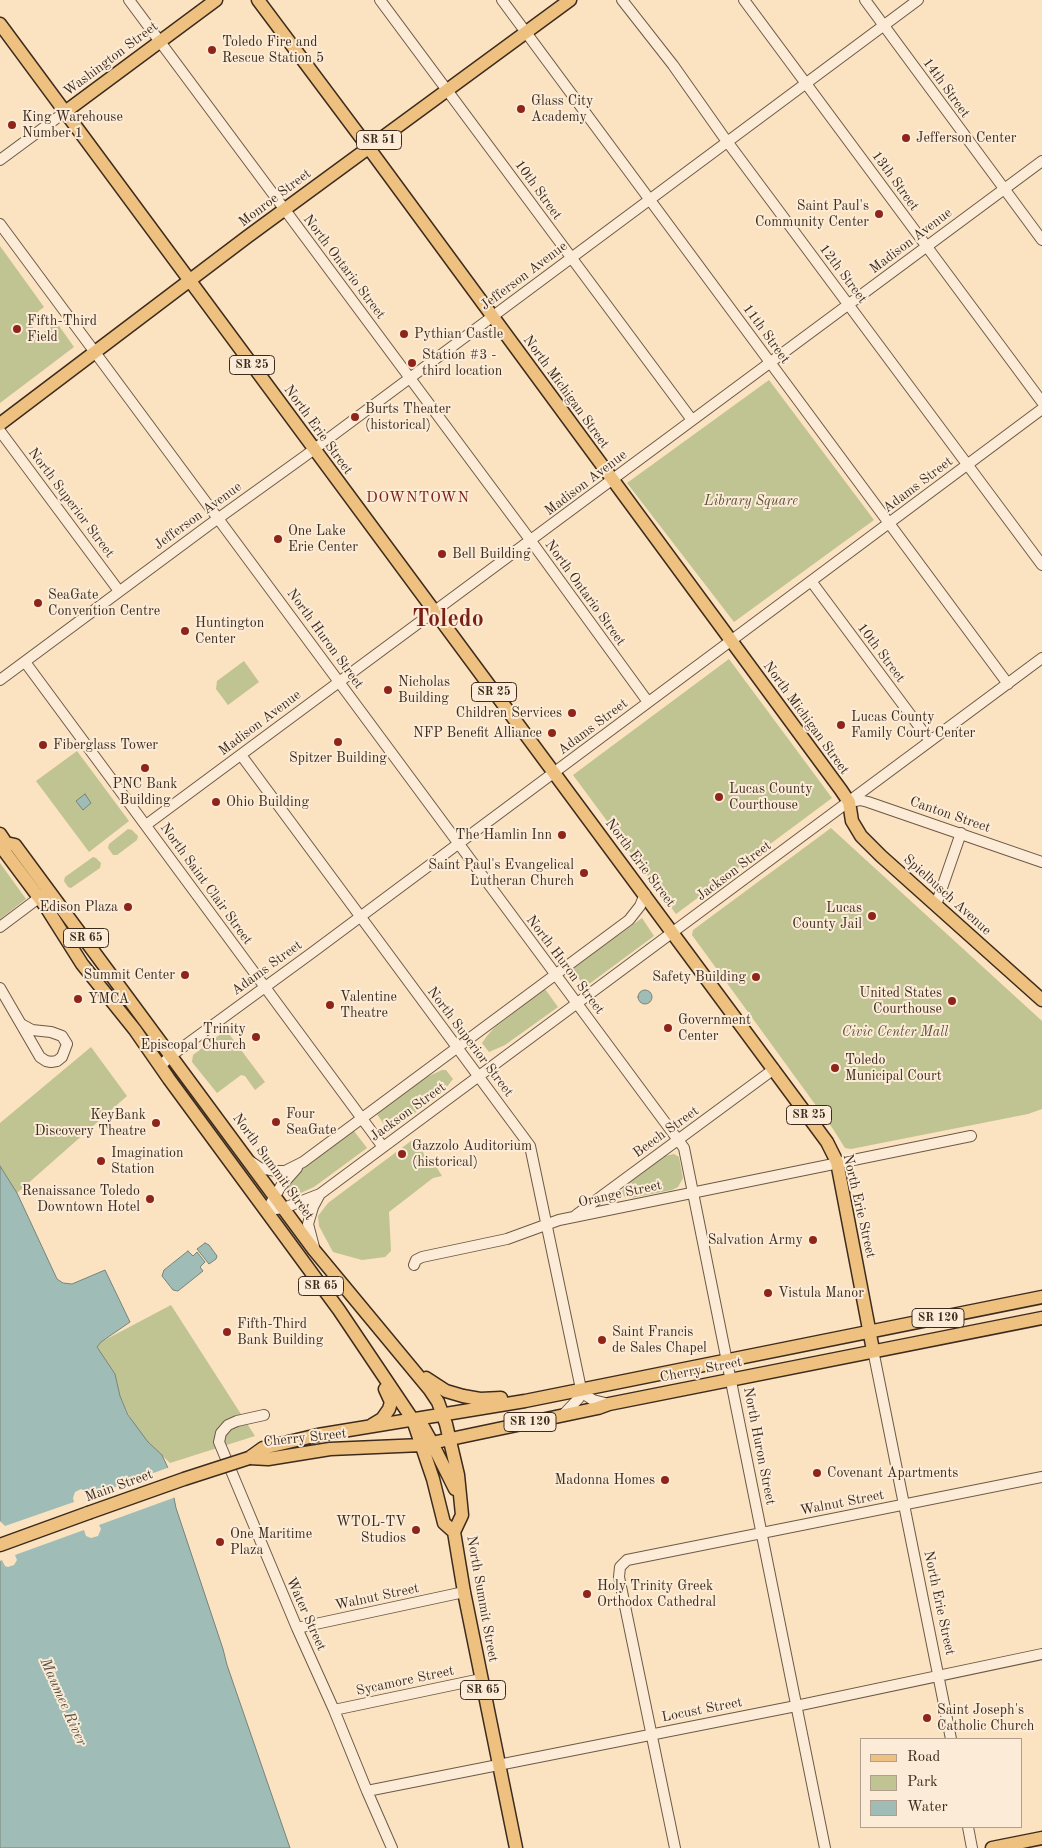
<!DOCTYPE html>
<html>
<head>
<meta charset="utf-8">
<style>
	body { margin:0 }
	#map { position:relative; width:1042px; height:1848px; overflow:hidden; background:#fbe2c1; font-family:"Old Standard TT",serif }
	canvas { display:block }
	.legend { position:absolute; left:860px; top:1738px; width:162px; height:90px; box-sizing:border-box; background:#fcecd7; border:1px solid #b09f8d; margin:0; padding:6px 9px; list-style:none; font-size:15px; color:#3d2c1d }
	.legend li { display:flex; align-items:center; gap:10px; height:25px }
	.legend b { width:25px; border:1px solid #b09f8d }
</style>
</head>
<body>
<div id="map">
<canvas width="1042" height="1848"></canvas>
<ul class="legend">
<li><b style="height:6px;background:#eec180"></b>Road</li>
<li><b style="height:14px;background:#c0c392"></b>Park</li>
<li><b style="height:14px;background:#9fbdb6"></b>Water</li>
</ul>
</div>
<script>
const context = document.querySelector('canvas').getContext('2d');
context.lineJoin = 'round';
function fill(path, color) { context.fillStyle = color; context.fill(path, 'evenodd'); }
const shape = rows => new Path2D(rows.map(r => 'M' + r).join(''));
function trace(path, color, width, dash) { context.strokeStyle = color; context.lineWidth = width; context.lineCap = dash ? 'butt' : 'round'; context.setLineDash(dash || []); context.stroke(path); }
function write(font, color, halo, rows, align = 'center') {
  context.font = font + ' "Old Standard TT",serif'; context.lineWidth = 4; context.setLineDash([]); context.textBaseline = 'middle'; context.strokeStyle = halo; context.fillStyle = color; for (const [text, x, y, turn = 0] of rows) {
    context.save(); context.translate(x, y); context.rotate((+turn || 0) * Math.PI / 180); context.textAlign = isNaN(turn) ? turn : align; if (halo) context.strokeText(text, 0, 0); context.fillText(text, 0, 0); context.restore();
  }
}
fill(shape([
	[0,246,44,307,30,318,38,343,43,342,39,335,57,323,74,347,0,403],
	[769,380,874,520,734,622,627,483],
	[729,659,832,798,676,914,573,775],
	[244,661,259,682,228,705,216,689,217,681],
	[77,751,129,821,89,852,36,781],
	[831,828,1042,1021,1042,1109,1028,1114,851,1149,845,1148,833,1129,692,935,693,930],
	[128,829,132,830,138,836,137,840,117,855,113,855,108,848,109,844],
	[93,857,96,858,101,863,100,868,71,888,68,887,64,881,65,877],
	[0,863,26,899,0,919],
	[642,918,654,936,585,987,572,969],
	[545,989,558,1007,505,1045,489,1052,482,1043,487,1036,494,1028],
	[226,1030,265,1082,255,1090,245,1076,241,1075,217,1093,192,1062,193,1055],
	[91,1047,127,1096,17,1193,0,1166,0,1123],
	[442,1070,446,1070,453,1079,442,1093,389,1132,377,1114,427,1077],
	[354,1131,367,1148,314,1187,294,1196,286,1187,291,1179,305,1166],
	[415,1138,430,1165,437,1168,442,1176,433,1178,389,1212,391,1251,385,1257,362,1260,333,1252,319,1226,318,1216,328,1203],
	[674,1154,679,1157,683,1178,678,1187,672,1190,631,1198,626,1198,623,1195,622,1191,625,1186,665,1156],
	[171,1305,255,1436,170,1463,148,1442,134,1426,120,1396,115,1374,97,1347,101,1342]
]), '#c0c392');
const water = shape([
	[85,794,91,803,83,810,76,801,85,794],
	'638 997a7 7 0 1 1 14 0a7 7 0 1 1-14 0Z',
	[0,1166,17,1193,57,1279,63,1283,72,1284,105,1270,130,1322,101,1342,97,1347,115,1374,120,1396,128,1415,148,1442,162,1455,168,1468,176,1508,223,1649,227,1665,290,1848,0,1848,0,1166],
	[205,1243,209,1245,217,1256,216,1259,209,1264,197,1249,205,1243],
	[188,1251,193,1256,197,1252,205,1262,200,1267,203,1271,178,1291,173,1290,162,1276,164,1270,188,1251]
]);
fill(water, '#9fbdb6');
trace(water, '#788379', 1);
fill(shape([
	[170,1467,176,1497,99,1525,101,1529,98,1536,91,1538,86,1536,84,1530,15,1555,17,1560,14,1565,8,1567,5,1566,2,1560,0,1561,0,1521,5,1526,74,1502,73,1498,75,1492,81,1489,87,1492,90,1496]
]), '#fbe2c1');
const minor = shape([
	[129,0,531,541,648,702],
	[380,0,692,420],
	[502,0,1008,684],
	[622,0,673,65,723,136,1042,565],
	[744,0,1042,402],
	[865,0,1042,240],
	[0,160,65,112],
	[0,224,684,1148,825,1848],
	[0,431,119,591],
	[811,581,930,741],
	[25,662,383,1147],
	[0,680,209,525,305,456,918,0],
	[241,755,530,1146,581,1389,587,1396,593,1400,609,1404],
	[850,802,860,800,868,802,1042,862],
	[146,825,1042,161],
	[936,905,961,833],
	[0,927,44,894],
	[0,988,40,1057,46,1061,51,1062,57,1061,62,1057,67,1044,62,1036,51,1032,32,1030,21,1024],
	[160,1066,172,1055,313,952,1042,409],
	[250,1161,260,1168,276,1171,285,1171,303,1162,629,920,640,906,645,894],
	[271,1203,281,1186,297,1168],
	[267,1210,284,1208,320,1194,1042,658],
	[576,1215,774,1069],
	[314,1247,308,1224,313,1207,320,1194],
	[414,1265,416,1260,422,1257,507,1239,559,1220,971,1136],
	[873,1350,951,1739],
	[264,1415,237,1421,228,1425,221,1433,219,1442,297,1628,334,1710,367,1791,392,1848],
	[563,1415,579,1398,581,1389],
	[297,1628,464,1592],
	[334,1710,481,1679],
	[367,1791,796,1706,1042,1654],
	[968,1827,972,1848],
	[675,1848,619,1577,620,1567,627,1560,1042,1477]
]);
const major = shape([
	[258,0,368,147,841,790,849,802,852,821,861,836,881,856,1042,1000],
	[0,24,827,1142,837,1162,873,1350],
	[65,112,216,0],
	[0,424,247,237,570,0],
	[0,834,6,843,5,852,46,907,82,964,135,1030,169,1079,339,1310,413,1420,433,1479,444,1523,454,1532],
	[6,843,15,845,314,1250,430,1390,438,1402,446,1424,458,1475,462,1515,454,1532,464,1592,516,1848],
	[426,1378,446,1391,463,1396,480,1399,501,1398],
	[415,1421,422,1425,432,1443,455,1489],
	[372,1425,382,1419,389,1409,391,1402,385,1389],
	[249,1458,263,1448,318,1435,525,1401,1042,1297],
	[249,1458,268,1459,330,1449,422,1445,598,1408,609,1404,1042,1318],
	[0,1545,88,1513],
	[992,1848,1042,1838]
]);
trace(minor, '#6c5a46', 12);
trace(major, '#3d2c1d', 15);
trace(minor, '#fcecd7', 10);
trace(major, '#eec180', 12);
const majorBridge = shape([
	[88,1513,184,1479,249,1458]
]);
trace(majorBridge, '#3d2c1d', 15, []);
trace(majorBridge, '#eec180', 12);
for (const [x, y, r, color] of [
	[212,50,5,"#8f2418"],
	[521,109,5,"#8f2418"],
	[12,125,5,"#8f2418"],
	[906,138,5,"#8f2418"],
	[879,214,5,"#8f2418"],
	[17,329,5,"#8f2418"],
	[404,334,5,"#8f2418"],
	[412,363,5,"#8f2418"],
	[355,417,5,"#8f2418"],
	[278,539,5,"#8f2418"],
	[442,554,5,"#8f2418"],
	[38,603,5,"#8f2418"],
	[185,631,5,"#8f2418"],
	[388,690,5,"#8f2418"],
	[572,713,5,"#8f2418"],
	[841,725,5,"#8f2418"],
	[552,733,5,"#8f2418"],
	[338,742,5,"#8f2418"],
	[43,745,5,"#8f2418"],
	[145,768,5,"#8f2418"],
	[719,797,5,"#8f2418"],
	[216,802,5,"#8f2418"],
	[562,835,5,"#8f2418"],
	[584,873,5,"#8f2418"],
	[128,907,5,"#8f2418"],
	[872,916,5,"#8f2418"],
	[185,975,5,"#8f2418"],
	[756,977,5,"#8f2418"],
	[78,999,5,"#8f2418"],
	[952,1001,5,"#8f2418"],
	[330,1005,5,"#8f2418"],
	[668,1028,5,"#8f2418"],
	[256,1037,5,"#8f2418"],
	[835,1068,5,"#8f2418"],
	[276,1122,5,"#8f2418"],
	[156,1123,5,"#8f2418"],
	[402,1154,5,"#8f2418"],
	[101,1161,5,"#8f2418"],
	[150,1199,5,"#8f2418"],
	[813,1240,5,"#8f2418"],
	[768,1293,5,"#8f2418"],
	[227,1332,5,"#8f2418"],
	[602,1340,5,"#8f2418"],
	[817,1473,5,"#8f2418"],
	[665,1480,5,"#8f2418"],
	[416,1530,5,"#8f2418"],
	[220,1542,5,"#8f2418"],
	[587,1594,5,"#8f2418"],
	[927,1718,5,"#8f2418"]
]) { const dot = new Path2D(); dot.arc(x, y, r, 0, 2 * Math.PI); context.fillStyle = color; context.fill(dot); trace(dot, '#fcecd7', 2); }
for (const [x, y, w] of [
	[379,140,45],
	[252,365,45],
	[494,692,45],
	[86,938,45],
	[809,1115,45],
	[321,1286,45],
	[938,1318,52],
	[530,1422,52],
	[483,1690,45]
]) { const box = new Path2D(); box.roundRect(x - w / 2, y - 9.5, w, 19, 4); context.fillStyle = '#fcecd7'; context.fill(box); trace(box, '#3d2c1d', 1); }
write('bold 12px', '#3d2c1d', null, [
	["SR 51",379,140],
	["SR 25",252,365],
	["SR 25",494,692],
	["SR 65",86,938],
	["SR 25",809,1115],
	["SR 65",321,1286],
	["SR 120",938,1318],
	["SR 120",530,1422],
	["SR 65",483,1690]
]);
write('14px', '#3d2c1d', '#fcecd7', [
	["Toledo Fire and",222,42],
	["Rescue Station 5",222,58],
	["Glass City",531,101],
	["Academy",531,117],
	["King Warehouse",22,117],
	["Number 1",22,133],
	["Jefferson Center",916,138],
	["Saint Paul's",869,206,"right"],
	["Community Center",869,222,"right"],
	["Fifth-Third",27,321],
	["Field",27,337],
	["Pythian Castle",414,334],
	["Station #3 -",422,355],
	["third location",422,371],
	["Burts Theater",365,409],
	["(historical)",365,425],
	["One Lake",288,531],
	["Erie Center",288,547],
	["Bell Building",452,554],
	["SeaGate",48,595],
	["Convention Centre",48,611],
	["Huntington",195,623],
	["Center",195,639],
	["Nicholas",398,682],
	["Building",398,698],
	["Children Services",562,713,"right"],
	["Lucas County",851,717],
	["Family Court Center",851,733],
	["NFP Benefit Alliance",542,733,"right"],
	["Fiberglass Tower",53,745],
	["Spitzer Building",338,758,"center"],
	["PNC Bank",145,784,"center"],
	["Building",145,800,"center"],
	["Lucas County",729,789],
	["Courthouse",729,805],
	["Ohio Building",226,802],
	["The Hamlin Inn",552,835,"right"],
	["Saint Paul's Evangelical",574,865,"right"],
	["Lutheran Church",574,881,"right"],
	["Edison Plaza",118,907,"right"],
	["Lucas",862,908,"right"],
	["County Jail",862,924,"right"],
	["Summit Center",175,975,"right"],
	["Safety Building",746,977,"right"],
	["United States",942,993,"right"],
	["Courthouse",942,1009,"right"],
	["Valentine",340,997],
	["Theatre",340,1013],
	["YMCA",88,999],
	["Government",678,1020],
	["Center",678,1036],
	["Trinity",246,1029,"right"],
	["Episcopal Church",246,1045,"right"],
	["Toledo",845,1060],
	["Municipal Court",845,1076],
	["Four",286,1114],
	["SeaGate",286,1130],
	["KeyBank",146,1115,"right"],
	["Discovery Theatre",146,1131,"right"],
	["Gazzolo Auditorium",412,1146],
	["(historical)",412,1162],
	["Imagination",111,1153],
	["Station",111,1169],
	["Renaissance Toledo",140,1191,"right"],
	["Downtown Hotel",140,1207,"right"],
	["Salvation Army",803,1240,"right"],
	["Vistula Manor",778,1293],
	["Fifth-Third",237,1324],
	["Bank Building",237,1340],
	["Saint Francis",612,1332],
	["de Sales Chapel",612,1348],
	["Covenant Apartments",827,1473],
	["Madonna Homes",655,1480,"right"],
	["WTOL-TV",406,1522,"right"],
	["Studios",406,1538,"right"],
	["One Maritime",230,1534],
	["Plaza",230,1550],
	["Holy Trinity Greek",597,1586],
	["Orthodox Cathedral",597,1602],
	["Saint Joseph's",937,1710],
	["Catholic Church",937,1726]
], 'left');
write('14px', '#3d2c1d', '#fcecd7', [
	["Washington Street",111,59,-37],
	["14th Street",946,88,54],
	["13th Street",895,181,54],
	["10th Street",538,190,54],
	["Monroe Street",275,198,-37],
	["Madison Avenue",911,241,-37],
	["North Ontario Street",344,267,53],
	["12th Street",843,274,53],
	["Jefferson Avenue",524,276,-37],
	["11th Street",766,334,54],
	["North Michigan Street",566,392,54],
	["North Erie Street",318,430,54],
	["Madison Avenue",586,483,-37],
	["Adams Street",918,485,-37],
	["North Superior Street",71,503,53],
	["Jefferson Avenue",198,516,-36],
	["North Ontario Street",585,593,54],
	["North Huron Street",325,639,54],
	["10th Street",881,653,53],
	["North Michigan Street",806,718,54],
	["Madison Avenue",260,723,-37],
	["Adams Street",593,727,-37],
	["Canton Street",950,815,19],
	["North Erie Street",640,863,53],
	["Jackson Street",734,871,-37],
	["North Saint Clair Street",206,884,54],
	["Spielbusch Avenue",947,895,42],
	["North Huron Street",565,965,53],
	["Adams Street",267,968,-36],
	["North Superior Street",470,1042,53],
	["Jackson Street",408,1112,-36],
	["Beech Street",666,1132,-36],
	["North Summit Street",273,1167,54],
	["Orange Street",620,1194,-12],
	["North Erie Street",859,1206,77],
	["Cherry Street",701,1370,-11],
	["Cherry Street",305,1438,-6],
	["North Huron Street",759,1446,79],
	["Main Street",119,1486,-20],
	["Walnut Street",842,1503,-11],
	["Walnut Street",377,1597,-12],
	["North Summit Street",482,1599,80],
	["North Erie Street",939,1603,78],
	["Water Street",306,1614,66],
	["Sycamore Street",405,1681,-12],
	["Locust Street",702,1710,-11]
]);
write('italic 14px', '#5e523a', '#fcecd7', [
	["Library Square",751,501],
	["Civic Center Mall",895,1032]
]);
context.letterSpacing = '1px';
write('15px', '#7a1f14', '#fcecd7', [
	["DOWNTOWN",418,498]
]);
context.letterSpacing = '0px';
write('italic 15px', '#565043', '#fcecd7', [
	["Maumee River",63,1702,66]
]);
write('bold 24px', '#7a1f14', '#fcecd7', [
	["Toledo",448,620]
]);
</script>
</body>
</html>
